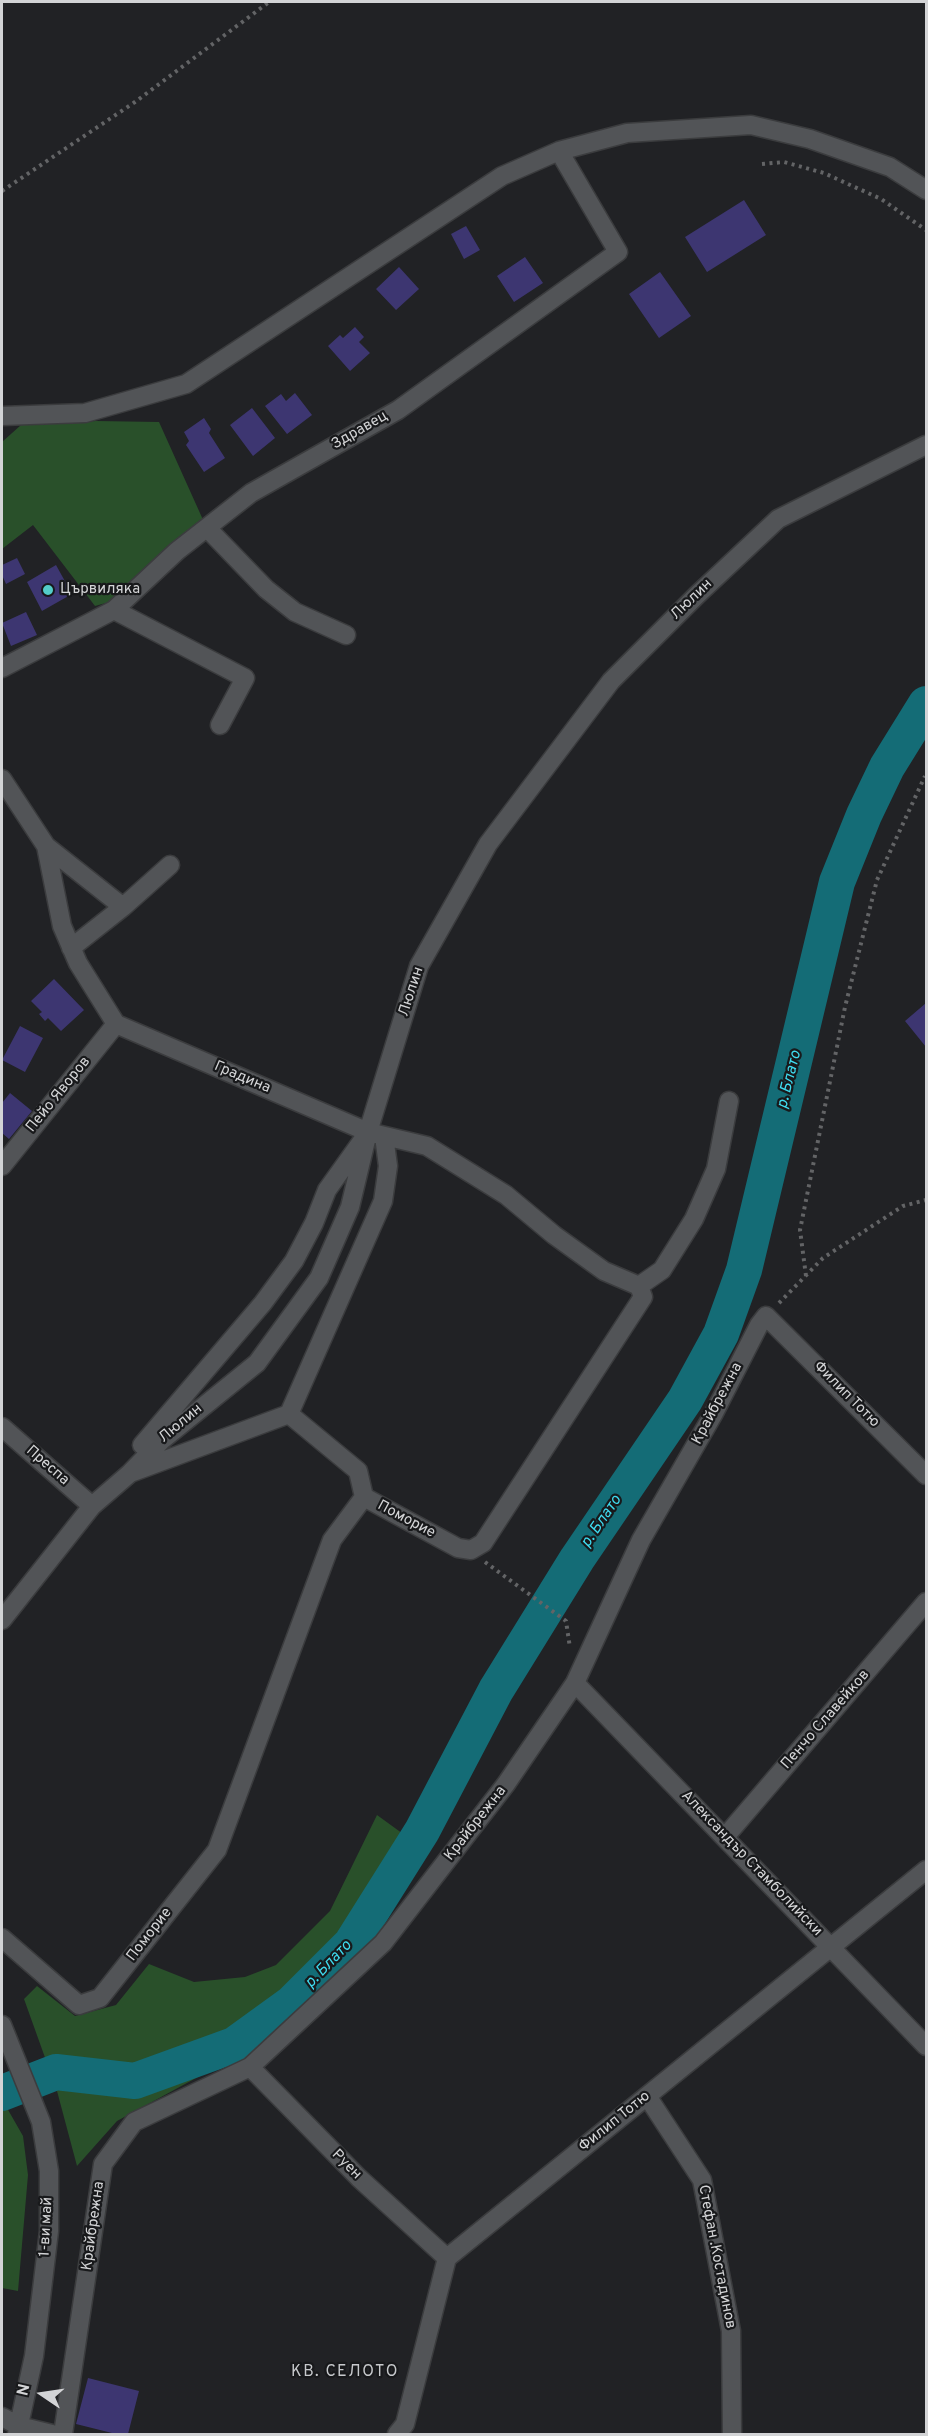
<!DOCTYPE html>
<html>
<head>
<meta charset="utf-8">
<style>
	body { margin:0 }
	#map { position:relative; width:928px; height:2436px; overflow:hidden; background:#212225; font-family:Overpass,sans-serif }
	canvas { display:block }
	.frame { position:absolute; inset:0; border:3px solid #d3d4d6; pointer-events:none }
	.north { position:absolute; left:12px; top:2364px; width:60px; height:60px; -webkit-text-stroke:4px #18191b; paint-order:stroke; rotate:283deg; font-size:16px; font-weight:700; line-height:24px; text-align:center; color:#d3d4d6 }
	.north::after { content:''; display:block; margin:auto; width:21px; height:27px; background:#d3d4d6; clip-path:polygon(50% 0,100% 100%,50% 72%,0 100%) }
</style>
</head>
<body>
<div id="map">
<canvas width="928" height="2436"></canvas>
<div class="frame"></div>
<div class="north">N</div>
</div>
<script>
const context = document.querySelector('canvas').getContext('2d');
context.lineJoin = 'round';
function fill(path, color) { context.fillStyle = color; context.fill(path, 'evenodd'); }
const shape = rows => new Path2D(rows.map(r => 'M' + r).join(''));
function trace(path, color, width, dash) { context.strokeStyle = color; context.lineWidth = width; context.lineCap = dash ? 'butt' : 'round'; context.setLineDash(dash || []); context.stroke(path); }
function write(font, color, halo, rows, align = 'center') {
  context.font = font + ' Overpass,sans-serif'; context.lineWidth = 4.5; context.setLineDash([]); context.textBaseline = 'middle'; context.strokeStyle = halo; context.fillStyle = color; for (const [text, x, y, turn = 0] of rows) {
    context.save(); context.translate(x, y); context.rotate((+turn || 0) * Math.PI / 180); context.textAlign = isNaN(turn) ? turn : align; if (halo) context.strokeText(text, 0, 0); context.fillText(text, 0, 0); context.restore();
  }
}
fill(shape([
	[96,421,159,422,204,522,124,598,95,606,33,525,2,549,2,442,21,425],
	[377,1815,428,1852,363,1951,253,2047,117,2121,77,2166,57,2091,24,1999,37,1986,75,2016,116,2005,149,1964,194,1982,245,1977,276,1965,330,1911],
	[7,2108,23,2136,28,2175,18,2291,2,2288,2,2111]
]), '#29502a');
trace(shape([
	[2,2079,6,2092]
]), '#146c76', 6);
trace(shape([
	[2,2093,56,2072,135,2081,234,2045,292,2003,351,1944,422,1831,496,1690,577,1559,685,1400,721,1334,744,1270,837,882,864,815,887,767,926,704]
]), '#146c76', 36);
fill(shape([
	[744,200,766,235,707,272,685,237],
	[466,226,480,250,464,259,451,234],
	[525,257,543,283,514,302,497,276],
	[399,267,419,289,396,310,376,289],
	[660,272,691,316,659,338,629,294],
	[355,327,364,337,359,342,370,353,350,371,328,346,340,335,343,338],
	[295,393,312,415,287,434,265,406,281,394,286,401],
	[252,408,275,438,253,456,230,425],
	[204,418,211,429,209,433,225,458,204,472,186,445,189,441,184,432],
	[17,558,25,574,6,584,2,575,2,565],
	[56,565,72,594,42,611,27,582],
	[26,612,37,635,11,646,2,623],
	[54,979,84,1010,61,1031,48,1018,45,1021,39,1014,42,1012,31,1001],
	[926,1003,926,1047,905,1021],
	[20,1026,43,1038,25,1072,2,1060],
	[10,1093,32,1111,9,1139,2,1133,2,1103],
	[88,2378,139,2391,128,2434,116,2434,76,2424]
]), '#3d3671');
const minor = shape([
	[2,416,85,413,186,384,502,176,559,151,627,133,751,125,810,139,890,167,926,190],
	[207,528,266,589,295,612,346,635],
	[114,610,245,678,220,725],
	[2,668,114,610,177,551,251,493,398,410,618,252,559,151],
	[2,779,46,846,62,926,78,963,116,1024],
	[46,846,123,907,170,865],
	[71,948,123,907],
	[2,1166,116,1024],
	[639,1286,662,1270,694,1219,716,1169,729,1101],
	[289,1414,358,1471,364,1497],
	[2,1427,92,1506],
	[142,1445,263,1303,294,1261,314,1223,327,1190,362,1141],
	[133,1472,289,1414,383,1201,388,1166,384,1136],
	[2,1620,92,1506,129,1474,162,1440,257,1363,319,1278,350,1207,368,1132,419,966,488,844,611,681,697,595,778,519,926,445],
	[575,1683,926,2046],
	[725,1837,926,1602],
	[2,1938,79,2005,100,1998,217,1850,332,1540,364,1497,458,1548,471,1550,483,1543,643,1297,639,1286,604,1271,554,1235,506,1195,427,1146,368,1132,116,1024],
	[2,2025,41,2122,49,2171,49,2231,34,2356,17,2434],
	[250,2067,359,2178,447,2258],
	[647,2096,702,2180,731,2331,732,2434],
	[2,2417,19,2426,52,2434],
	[63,2434,103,2164,134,2122,250,2067,383,1943,506,1784,575,1683,641,1540,714,1413,759,1325,766,1316,926,1475],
	[397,2434,405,2424,447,2258,926,1870]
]);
trace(minor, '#3b3c3e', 21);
trace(shape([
	[762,164,784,162,824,173,881,199,926,230],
	[2,191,135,102,269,2],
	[806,1276,800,1230,845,1007,877,880,925,776],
	[779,1303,823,1258,903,1206,926,1200],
	[485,1562,566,1621,570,1648]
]), '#636466', 4, [3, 4.5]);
trace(minor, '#525457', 18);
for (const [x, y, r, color] of [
	[48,590,6,"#53cdc9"]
]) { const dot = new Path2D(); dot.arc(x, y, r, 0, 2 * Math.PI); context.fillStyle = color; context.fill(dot); trace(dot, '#18191b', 2); }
write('15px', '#d3d4d6', '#18191b', [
	["Здравец",360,431,-30],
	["Люлин",692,600,-44],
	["Люлин",412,992,-72],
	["Градина",242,1078,23],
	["Пейо Яворов",59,1095,-51],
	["Филип Тотю",846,1395,45],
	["Крайбрежна",718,1404,-62],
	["Люлин",181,1424,-40],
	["Преспа",47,1466,41],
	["Поморие",406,1520,28],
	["Пенчо Славейков",826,1720,-49],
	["Крайбрежна",476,1824,-52],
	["Александър Стамболийски",751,1864,46],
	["Поморие",150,1935,-52],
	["Филип Тотю",615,2122,-39],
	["Руен",346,2165,45],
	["Крайбрежна",94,2226,-82],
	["1-ви май",47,2227,-87],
	["Стефан .Костадинов",716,2257,79]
]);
write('15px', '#d3d4d6', '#18191b', [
	["Цървиляка",60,590]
], 'left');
write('italic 16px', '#3fdbef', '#18191b', [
	["р. Блато",790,1080,-76],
	["р. Блато",602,1522,-56],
	["р. Блато",329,1965,-46]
]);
context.letterSpacing = '1.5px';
write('16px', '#c7c9cc', '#18191b', [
	["КВ. СЕЛОТО",345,2373]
]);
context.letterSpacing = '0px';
</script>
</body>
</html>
